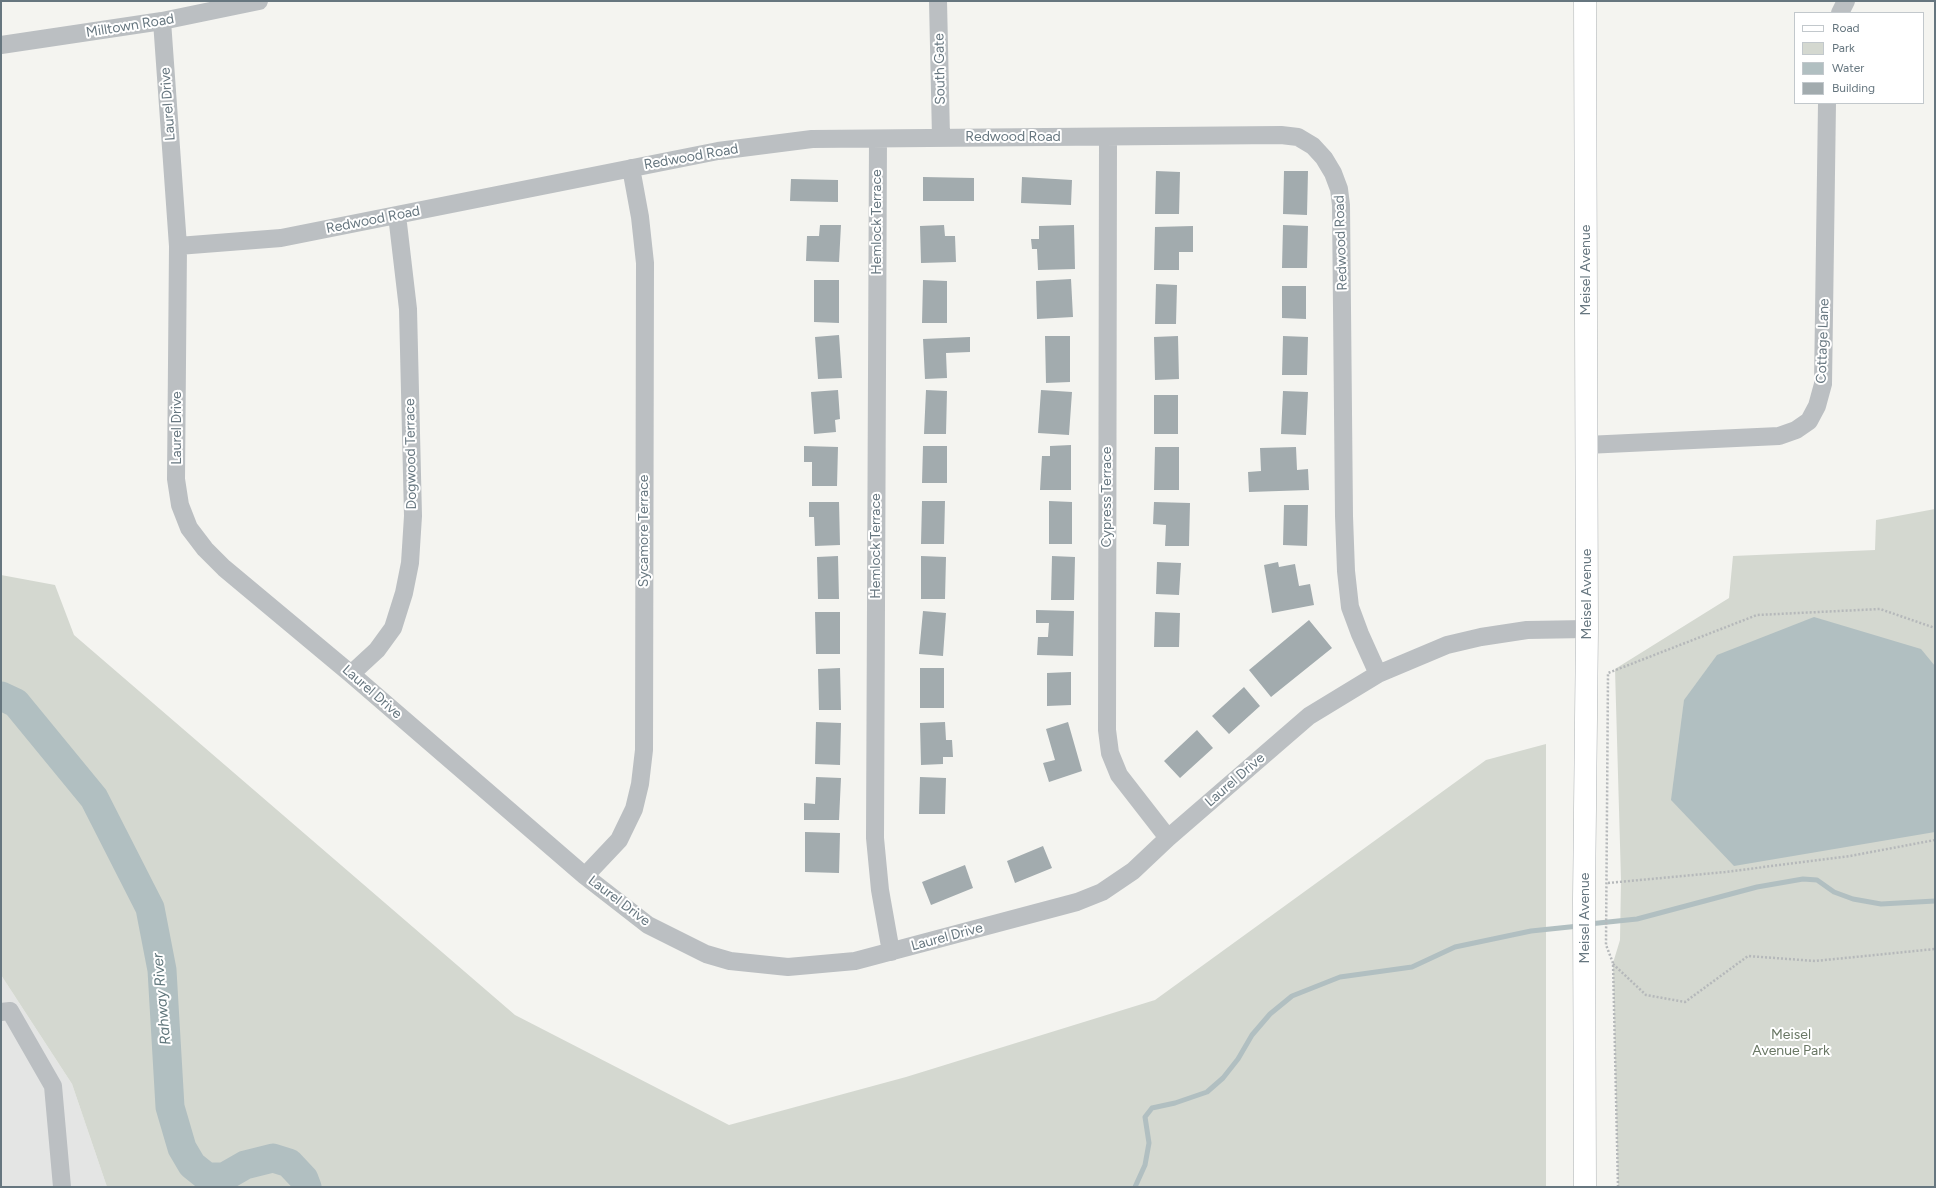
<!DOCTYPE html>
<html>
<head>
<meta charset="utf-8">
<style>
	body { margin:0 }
	#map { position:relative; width:1936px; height:1188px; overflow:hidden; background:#f4f4f0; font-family:Figtree,sans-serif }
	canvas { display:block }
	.frame { position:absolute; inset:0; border:2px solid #66767f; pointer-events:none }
	.legend { position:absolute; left:1794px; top:12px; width:130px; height:92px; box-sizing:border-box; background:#fff; border:1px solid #c2c8cc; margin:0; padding:5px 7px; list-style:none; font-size:12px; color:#66767f }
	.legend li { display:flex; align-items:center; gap:8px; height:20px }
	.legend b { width:20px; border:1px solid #c2c8cc }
</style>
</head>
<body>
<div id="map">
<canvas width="1936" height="1188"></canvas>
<div class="frame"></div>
<ul class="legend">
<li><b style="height:5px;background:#fff"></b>Road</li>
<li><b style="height:11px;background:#d4d8d0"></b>Park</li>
<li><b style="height:11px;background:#b1bfc1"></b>Water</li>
<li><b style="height:11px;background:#a2abae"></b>Building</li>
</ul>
</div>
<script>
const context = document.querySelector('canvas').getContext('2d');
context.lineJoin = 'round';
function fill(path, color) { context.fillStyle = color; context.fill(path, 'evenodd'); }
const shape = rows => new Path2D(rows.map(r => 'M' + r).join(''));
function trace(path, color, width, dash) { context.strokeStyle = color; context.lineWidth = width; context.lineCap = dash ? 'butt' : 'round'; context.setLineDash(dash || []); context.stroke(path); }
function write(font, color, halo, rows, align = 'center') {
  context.font = font + ' Figtree,sans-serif'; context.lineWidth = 4; context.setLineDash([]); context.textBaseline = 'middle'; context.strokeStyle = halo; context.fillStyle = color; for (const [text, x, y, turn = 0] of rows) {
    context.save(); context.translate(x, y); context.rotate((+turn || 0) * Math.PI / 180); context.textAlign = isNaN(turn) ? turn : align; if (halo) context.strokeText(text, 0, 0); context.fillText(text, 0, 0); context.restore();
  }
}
fill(shape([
	[1,975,72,1084,107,1187,1,1187]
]), '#e4e5e4');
fill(shape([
	[1935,509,1935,1187,1618,1187,1613,963,1620,940,1621,880,1615,669,1729,598,1733,556,1875,550,1876,520],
	[1,575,55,585,74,635,515,1015,729,1125,906,1077,1155,1000,1486,760,1546,744,1546,1187,107,1187,72,1084,1,975]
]), '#d4d8d0');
fill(shape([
	[1814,617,1921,649,1935,666,1935,832,1734,866,1671,800,1684,700,1717,655]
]), '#b1bfc1');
trace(shape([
	[1589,924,1637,919,1757,887,1803,879,1817,880,1834,892,1853,899,1881,904,1935,901],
	[1135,1187,1145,1165,1149,1143,1145,1117,1152,1108,1175,1103,1207,1092,1223,1078,1238,1059,1252,1035,1270,1014,1292,996,1340,977,1412,967,1455,947,1531,931,1579,926]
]), '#b1bfc1', 5);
trace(shape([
	[1,696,16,703,94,798,150,908,162,970,170,1107,182,1148,192,1165,207,1177,224,1177,245,1165,273,1158,289,1163,304,1179,307,1187]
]), '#b1bfc1', 29);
fill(shape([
	[1156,171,1180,172,1179,214,1155,214],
	[1284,171,1308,171,1307,215,1283,214],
	[923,177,974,178,974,201,923,201],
	[1022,177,1072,180,1071,205,1021,203],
	[791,179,838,180,838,202,790,201],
	[820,225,841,225,839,262,806,261,807,236,819,236],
	[944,225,945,236,955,236,956,262,921,263,920,226],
	[1074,225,1075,269,1038,270,1037,249,1032,249,1031,239,1039,239,1039,226],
	[1283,225,1308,226,1307,268,1282,268],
	[1193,226,1193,252,1179,252,1179,270,1154,270,1155,227],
	[1071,279,1073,317,1037,319,1036,281],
	[814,280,839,280,839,323,814,322],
	[923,280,947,281,947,323,922,323],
	[1156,284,1177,285,1176,324,1155,324],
	[1282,286,1306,286,1306,319,1282,318],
	[839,335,842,378,818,379,815,337],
	[1045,336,1070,336,1070,382,1046,383],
	[1178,336,1179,379,1155,380,1154,337],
	[1283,336,1308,337,1307,375,1282,375],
	[970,337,970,352,946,353,947,378,925,379,923,339],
	[838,390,840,419,835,420,836,432,814,434,811,392],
	[926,390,947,391,946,434,924,434],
	[1041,390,1072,392,1069,435,1038,433],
	[1283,391,1308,392,1306,435,1281,434],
	[1154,395,1178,395,1178,434,1154,434],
	[1071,445,1071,490,1040,490,1042,456,1050,456,1050,446],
	[804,446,838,447,837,486,812,486,812,462,804,462],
	[923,446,947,446,947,483,922,483],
	[1155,447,1179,447,1179,490,1154,490],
	[1296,447,1297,470,1308,469,1309,490,1249,492,1248,472,1261,471,1260,448],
	[922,501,945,501,944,544,921,544],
	[1049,501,1072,502,1072,544,1049,544],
	[809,502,839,502,840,545,815,546,814,517,809,517],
	[1154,502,1190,503,1189,546,1165,546,1166,525,1153,524],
	[1284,505,1308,505,1307,546,1283,545],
	[838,556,839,599,818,599,817,557],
	[921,556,946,557,945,599,921,599],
	[1052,556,1075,557,1074,600,1051,600],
	[1157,562,1181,563,1179,595,1156,594],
	[1278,562,1279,567,1295,564,1299,586,1310,584,1314,605,1272,613,1264,565],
	[1036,610,1074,611,1073,656,1037,655,1038,637,1048,637,1049,623,1036,623],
	[923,611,946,613,943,656,919,654],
	[815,612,840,612,840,654,816,654],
	[1155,612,1180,613,1179,647,1154,647],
	[1309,620,1332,648,1271,697,1249,670],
	[840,668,841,710,819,710,818,669],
	[920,668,944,668,944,708,920,708],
	[1071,672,1071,705,1047,706,1047,673],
	[1244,687,1260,706,1229,734,1212,716],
	[816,722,841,723,840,765,815,764],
	[945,722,946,740,952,740,953,757,943,757,943,764,921,765,920,723],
	[1068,722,1082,771,1049,782,1043,763,1055,760,1046,729],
	[1197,730,1213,748,1180,778,1164,761],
	[816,777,841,778,839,820,804,820,804,803,815,804],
	[920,777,946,778,945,814,919,814],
	[805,832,840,833,839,873,805,872],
	[1043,846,1052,868,1015,883,1007,861],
	[965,865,973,888,931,905,922,882]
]), '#a2abae');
const major = shape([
	[1585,1187,1584,899,1587,629,1585,1]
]);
trace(major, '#adb2b5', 23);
trace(shape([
	[1608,883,1725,872,1850,856,1935,840],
	[1613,964,1646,995,1685,1002,1748,956,1815,961,1935,949],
	[1618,1187,1613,963,1606,945,1608,673,1757,615,1880,609,1935,628]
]), '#b5b8ba', 2.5, [2, 2]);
trace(shape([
	[938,1,941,137],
	[1840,13,1846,1],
	[162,21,178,246,176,479,180,505,189,528,205,549,224,568,351,674,585,876,648,925,706,954,730,961,788,967,855,961,1077,902,1102,892,1133,871,1168,838,1309,716,1378,674,1447,645,1481,637,1527,630,1587,629],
	[1,45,162,21,259,1],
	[1108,138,1107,730,1110,753,1119,775,1168,838],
	[878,139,875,838,880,890,891,952],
	[178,246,281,238,718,151,812,139,1281,135,1298,137,1313,146,1324,158,1333,173,1339,189,1341,205,1344,516,1346,571,1350,607,1360,634,1378,674],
	[1586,445,1779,436,1796,430,1809,421,1817,406,1823,384,1827,103],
	[351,674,377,650,393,628,404,593,410,563,413,516,408,309,397,215],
	[585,876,619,840,634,809,640,784,644,750,645,263,640,217,631,168],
	[1,1012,10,1011,53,1086,62,1187]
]), '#bbbfc2', 18);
trace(major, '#fff', 22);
write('14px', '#66767f', '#fff', [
	["Milltown Road",130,26,-9],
	["South Gate",940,69,-91],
	["Laurel Drive",168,104,-94],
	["Redwood Road",1013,137],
	["Redwood Road",691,157,-10],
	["Redwood Road",373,220,-11],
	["Hemlock Terrace",877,222,-90],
	["Redwood Road",1341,243,-92],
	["Meisel Avenue",1586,270,-90],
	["Cottage Lane",1823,341,-88],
	["Laurel Drive",177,428,-90],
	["Dogwood Terrace",411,454,-91],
	["Cypress Terrace",1107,497,-90],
	["Sycamore Terrace",644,531,-90],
	["Hemlock Terrace",876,546,-90],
	["Meisel Avenue",1587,594,-90],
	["Laurel Drive",372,692,41],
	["Laurel Drive",1235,780,-41],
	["Laurel Drive",619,901,37],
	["Meisel Avenue",1585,918,-90],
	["Laurel Drive",947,937,-15]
]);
write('14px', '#697764', '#fff', [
	["Meisel",1791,1035],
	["Avenue Park",1791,1051]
]);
write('italic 15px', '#61777c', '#fff', [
	["Rahway River",162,999,-95]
]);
</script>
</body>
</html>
